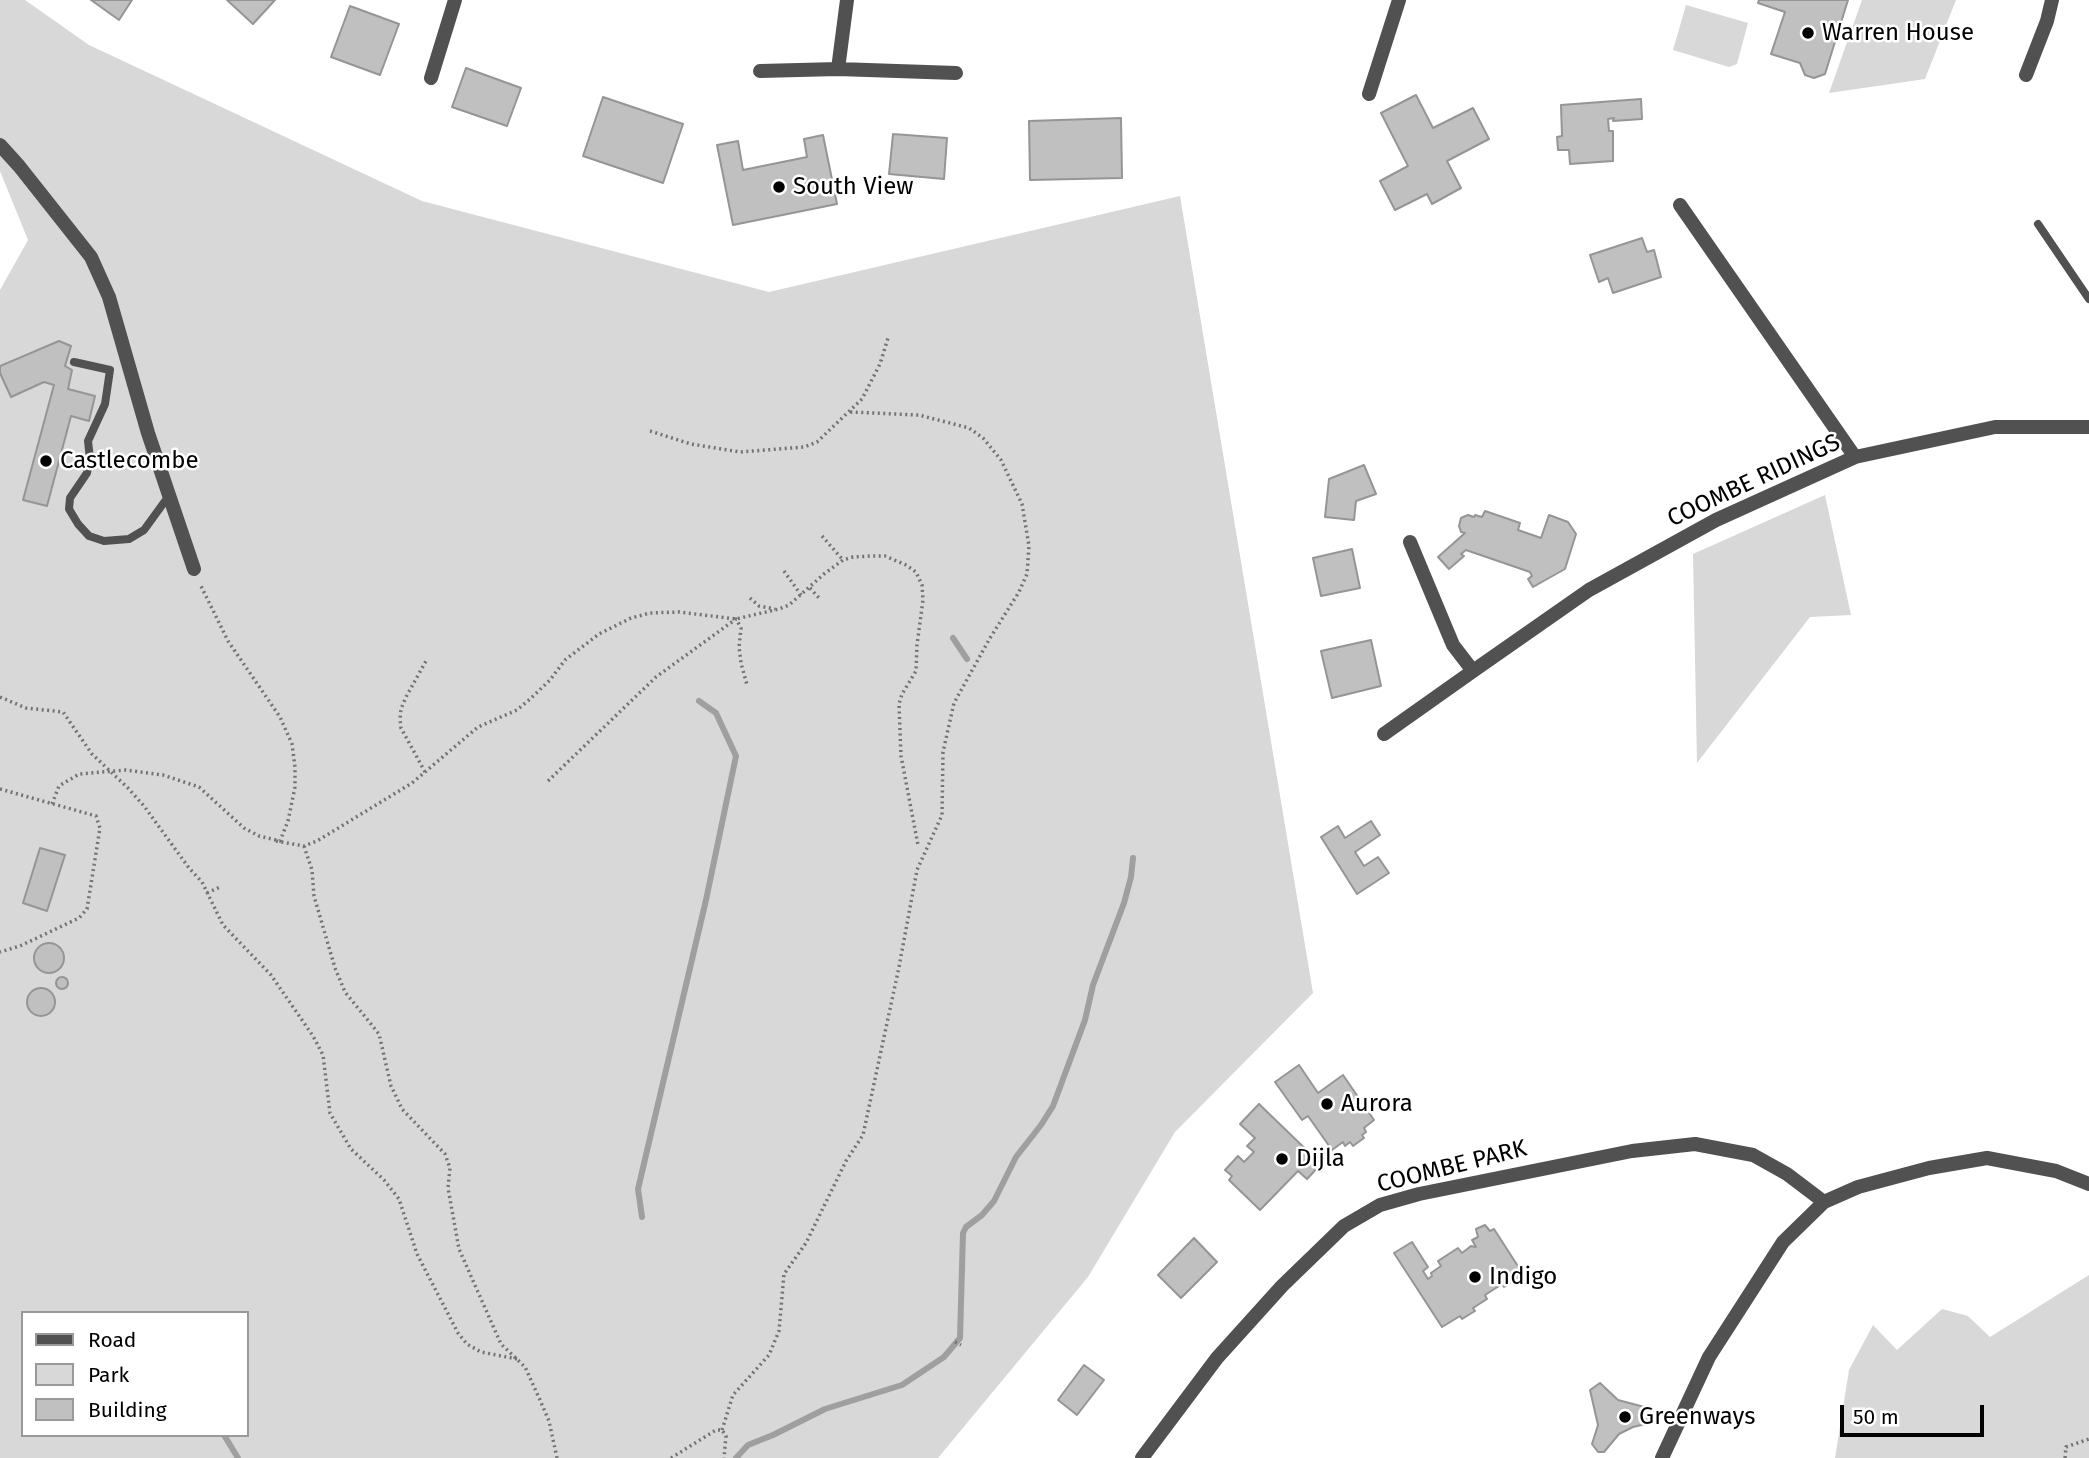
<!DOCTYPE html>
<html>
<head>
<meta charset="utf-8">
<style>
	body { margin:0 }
	#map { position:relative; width:2089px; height:1458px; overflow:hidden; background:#fff; font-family:"Fira Sans",sans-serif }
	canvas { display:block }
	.legend { position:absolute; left:21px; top:1311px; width:228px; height:126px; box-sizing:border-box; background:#fff; border:2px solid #999; margin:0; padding:9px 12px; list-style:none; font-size:21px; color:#000 }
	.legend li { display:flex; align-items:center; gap:14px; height:35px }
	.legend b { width:35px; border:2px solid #999 }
	.scale { position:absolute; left:1840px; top:1405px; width:144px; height:32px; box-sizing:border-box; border:4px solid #000; border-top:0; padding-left:9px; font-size:21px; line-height:24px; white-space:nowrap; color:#000; -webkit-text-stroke:5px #fff; paint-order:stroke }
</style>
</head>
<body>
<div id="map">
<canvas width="2089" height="1458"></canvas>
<ul class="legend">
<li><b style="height:9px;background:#515151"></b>Road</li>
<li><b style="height:19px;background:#d8d8d8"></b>Park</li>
<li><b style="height:19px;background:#c0c0c0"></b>Building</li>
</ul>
<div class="scale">50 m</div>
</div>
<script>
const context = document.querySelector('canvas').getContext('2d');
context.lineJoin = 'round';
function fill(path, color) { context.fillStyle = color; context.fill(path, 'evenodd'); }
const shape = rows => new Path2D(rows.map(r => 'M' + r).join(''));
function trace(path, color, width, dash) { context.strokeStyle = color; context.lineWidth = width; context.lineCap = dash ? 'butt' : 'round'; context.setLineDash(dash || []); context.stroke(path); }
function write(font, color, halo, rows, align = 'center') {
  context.font = font + ' "Fira Sans",sans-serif'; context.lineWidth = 5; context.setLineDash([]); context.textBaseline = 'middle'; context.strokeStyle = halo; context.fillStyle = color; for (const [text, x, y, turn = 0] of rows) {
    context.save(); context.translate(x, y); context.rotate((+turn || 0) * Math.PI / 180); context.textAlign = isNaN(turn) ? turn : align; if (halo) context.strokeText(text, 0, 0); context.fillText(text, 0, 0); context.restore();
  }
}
fill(shape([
	[0,0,25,0,89,45,422,201,769,292,1180,196,1313,993,1175,1132,1088,1277,938,1458,0,1458,0,290,28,240,0,171],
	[23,1313,247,1313,247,1435,23,1435],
	[1862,0,1956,0,1925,79,1829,93],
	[1686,5,1748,23,1737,64,1729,67,1673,50],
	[1825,495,1851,615,1810,617,1697,763,1693,554],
	[2089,1275,2089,1458,1835,1458,1849,1370,1873,1325,1897,1350,1942,1309,1968,1316,1990,1337]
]), '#d8d8d8');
trace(shape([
	[953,638,967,659],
	[642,1217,638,1189,706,900,736,756,716,713,699,701],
	[224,1435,238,1458],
	[736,1458,748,1445,773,1435,825,1409,902,1385,944,1357,960,1338,963,1233,966,1227,982,1215,994,1201,1016,1157,1041,1125,1053,1106,1085,1020,1093,985,1124,903,1131,877,1133,858]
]), '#9f9f9f', 6);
const building = shape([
	[91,0,132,0,119,20,91,0],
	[227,0,275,0,253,24,227,0],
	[1759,0,1848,0,1825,74,1814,78,1805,75,1800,63,1771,54,1785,12,1758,3,1759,0],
	[350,6,399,24,380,75,331,57,350,6],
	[466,68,521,88,507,126,452,107,466,68],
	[1416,95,1433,128,1473,108,1489,139,1447,161,1461,188,1432,204,1427,194,1395,210,1380,181,1408,166,1381,113,1416,95],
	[603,97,683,124,663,183,583,156,603,97],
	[1641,99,1642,119,1613,121,1614,118,1608,119,1609,131,1613,131,1613,161,1570,164,1569,150,1558,150,1557,137,1562,136,1561,105,1641,99],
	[1121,118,1122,178,1030,180,1029,121,1121,118],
	[893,134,947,138,944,179,889,174,893,134],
	[823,135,837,204,733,225,717,145,738,141,743,170,807,157,804,139,823,135],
	[1642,238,1647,252,1654,250,1661,277,1613,293,1608,278,1599,282,1590,255,1642,238],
	[59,341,71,346,65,366,72,370,68,389,95,396,89,421,71,416,47,506,23,500,54,385,44,382,11,397,0,373,0,366,59,341],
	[1364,465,1376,494,1356,501,1354,520,1325,517,1329,479,1364,465],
	[1485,511,1520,523,1518,530,1541,538,1549,515,1568,522,1576,534,1565,569,1533,587,1528,579,1532,576,1530,572,1466,550,1461,554,1464,556,1449,569,1438,557,1465,533,1461,532,1459,526,1461,518,1468,515,1474,517,1475,515,1482,517,1485,511],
	[1352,549,1360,588,1321,596,1313,558,1352,549],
	[1371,640,1381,686,1332,698,1321,651,1371,640],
	[1371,821,1380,835,1355,852,1364,866,1378,857,1389,873,1357,894,1321,837,1338,826,1345,838,1371,821],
	[40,848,65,855,47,911,23,903,40,848],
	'34 958a15 15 0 1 1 30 0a15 15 0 1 1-30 0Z',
	'56 983a6 6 0 1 1 12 0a6 6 0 1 1-12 0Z',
	'27 1002a14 14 0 1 1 28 0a14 14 0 1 1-28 0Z',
	[1299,1065,1318,1093,1343,1075,1374,1120,1364,1128,1366,1132,1362,1135,1364,1138,1353,1146,1350,1142,1345,1146,1343,1142,1332,1150,1308,1116,1302,1120,1275,1082,1299,1065],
	[1259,1104,1321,1164,1307,1179,1298,1171,1260,1210,1229,1180,1232,1176,1225,1170,1238,1156,1244,1162,1254,1152,1247,1146,1255,1138,1240,1124,1259,1104],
	[1485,1225,1490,1231,1494,1229,1523,1274,1504,1287,1500,1282,1498,1284,1499,1286,1485,1295,1487,1299,1473,1308,1475,1311,1462,1319,1460,1316,1442,1327,1394,1253,1412,1242,1428,1267,1423,1271,1428,1279,1432,1276,1431,1273,1441,1266,1438,1261,1458,1248,1462,1253,1471,1246,1476,1247,1472,1240,1478,1237,1476,1229,1485,1225],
	[1194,1238,1217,1262,1181,1298,1158,1275,1194,1238],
	[1084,1365,1104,1380,1077,1415,1058,1400,1084,1365],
	[1600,1383,1618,1400,1652,1409,1653,1416,1646,1424,1633,1427,1619,1434,1604,1452,1598,1452,1592,1444,1598,1425,1590,1390,1600,1383]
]);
fill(building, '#c0c0c0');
trace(building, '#959595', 2);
trace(shape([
	[650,431,691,444,740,452,804,447,817,442,862,399,880,364,888,338],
	[822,536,843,560],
	[784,571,801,595],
	[810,588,819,598],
	[750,598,759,606,775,609],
	[0,697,26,708,63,712,92,754,128,788,144,806,189,868,202,882,223,925,271,975,313,1036,323,1055,330,1113,351,1149,384,1180,399,1199,417,1254,458,1333,467,1344,481,1352,517,1359],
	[425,772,401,728,400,720,401,709,406,697,426,661],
	[548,781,656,677,736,619,741,628,739,647,741,663,747,685],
	[0,789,96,816,100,828,87,909,79,918,20,946,0,952],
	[52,804,59,786,79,774,126,770,163,775,199,787,244,828,259,836,280,841,288,821,295,787,295,767,292,744,280,717,228,641,200,584],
	[276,841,304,846,317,841,412,783,478,727,517,710,530,699,550,680,565,660,599,634,631,618,650,613,679,612,736,619,779,609,789,605,824,574,843,560,853,557,872,556,885,556,906,565,916,572,922,585,923,600,917,645,916,671,902,694,899,704,901,756,918,845],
	[304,846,312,870,314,896,335,968,345,992,379,1034,391,1086,402,1109,445,1154,450,1168,448,1188,459,1249,501,1344,525,1367,540,1400,549,1421,557,1458],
	[207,893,220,887],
	[955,1342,961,1345],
	[722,1430,733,1395,769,1355,779,1331,784,1274,806,1243,846,1161,863,1135,899,967,917,870,942,815,943,752,954,703,990,638,1019,592,1027,574,1029,546,1022,504,1001,460,983,438,969,428,919,415,849,412],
	[671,1458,716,1430,722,1430,726,1436,724,1458],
	[2065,1458,2066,1447,2089,1439]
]), '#737373', 3.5, [2, 3.5]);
trace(shape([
	[2038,224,2089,299],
	[74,362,110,370,105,404,88,441,90,459,87,473,70,498,69,509,78,524,89,536,104,541,129,539,144,530,168,497]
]), '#515151', 8);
trace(shape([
	[838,69,847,0],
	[760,71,838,69,956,73],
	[2026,75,2047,21,2052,0],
	[431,78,455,0],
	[1369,94,1399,0],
	[0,145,19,166,91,257,109,297,148,433,194,569],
	[1680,205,1855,457],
	[1410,542,1453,645,1473,671,1589,590,1716,520,1855,457,1995,427,2089,427],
	[1384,734,1473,671],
	[1142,1458,1217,1358,1282,1286,1344,1226,1380,1205,1419,1194,1632,1151,1695,1144,1753,1155,1787,1174,1824,1202],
	[1662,1458,1709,1357,1783,1242,1824,1202,1858,1187,1929,1168,1987,1158,2056,1171,2089,1184]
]), '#515151', 14);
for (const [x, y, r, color] of [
	[1808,33,7,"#000"],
	[779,187,7,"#000"],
	[46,461,7,"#000"],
	[1327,1104,7,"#000"],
	[1282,1159,7,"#000"],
	[1475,1277,7,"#000"],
	[1625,1417,7,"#000"]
]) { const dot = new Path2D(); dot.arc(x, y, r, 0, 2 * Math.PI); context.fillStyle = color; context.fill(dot); trace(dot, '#fff', 2.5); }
write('24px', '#000', '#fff', [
	["Warren House",1822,33],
	["South View",793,187],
	["Castlecombe",60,461],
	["Aurora",1341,1104],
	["Dijla",1296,1159],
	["Indigo",1489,1277],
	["Greenways",1639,1417]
], 'left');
write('24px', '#000', '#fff', [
	["COOMBE RIDINGS",1754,481,-25],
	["COOMBE PARK",1452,1167,-14]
]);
</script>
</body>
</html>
